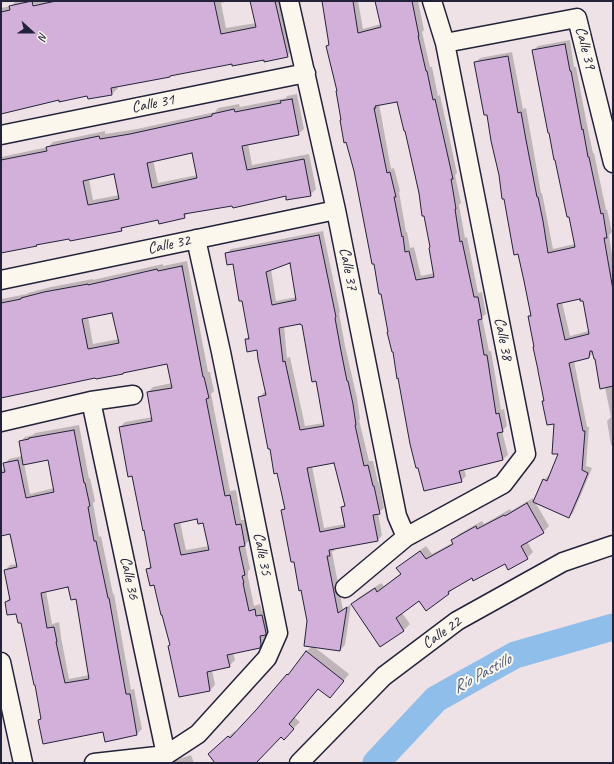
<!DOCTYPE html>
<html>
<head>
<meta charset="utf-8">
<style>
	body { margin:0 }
	#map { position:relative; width:614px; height:764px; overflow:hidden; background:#efe2e7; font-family:Caveat,sans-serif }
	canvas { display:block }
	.frame { position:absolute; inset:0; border:2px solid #22223b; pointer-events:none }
	.north { position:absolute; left:12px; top:12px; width:40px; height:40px; -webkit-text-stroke:3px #fbf7ec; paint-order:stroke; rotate:111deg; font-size:11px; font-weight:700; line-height:16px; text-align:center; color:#22223b }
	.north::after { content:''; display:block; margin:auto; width:14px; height:18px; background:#22223b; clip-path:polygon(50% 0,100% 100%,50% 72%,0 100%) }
</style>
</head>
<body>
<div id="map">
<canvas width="614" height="764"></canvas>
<div class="frame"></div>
<div class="north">N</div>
</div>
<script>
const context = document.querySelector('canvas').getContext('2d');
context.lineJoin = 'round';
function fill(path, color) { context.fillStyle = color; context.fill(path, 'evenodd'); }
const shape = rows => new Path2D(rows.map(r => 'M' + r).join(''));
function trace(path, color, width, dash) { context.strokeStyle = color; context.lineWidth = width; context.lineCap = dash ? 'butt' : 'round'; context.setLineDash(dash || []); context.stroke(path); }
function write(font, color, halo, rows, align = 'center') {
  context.font = font + ' Caveat,sans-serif'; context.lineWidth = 4; context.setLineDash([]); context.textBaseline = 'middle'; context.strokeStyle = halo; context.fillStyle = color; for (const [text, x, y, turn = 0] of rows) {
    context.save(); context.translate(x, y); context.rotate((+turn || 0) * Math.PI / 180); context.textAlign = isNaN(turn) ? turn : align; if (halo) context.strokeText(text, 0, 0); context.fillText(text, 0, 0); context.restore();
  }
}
fill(shape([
	[16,1,228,1,221,3,226,28,256,23,251,1,284,1,293,50,287,56,232,63,117,86,118,88,112,94,88,95,60,99,1,113,1,8,11,6],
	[323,1,358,1,363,29,381,24,376,1,418,1,424,30,422,32,430,67,432,67,438,96,440,95,457,173,455,175,461,203,459,205,465,238,467,237,478,293,482,292,486,314,482,317,489,351,491,351,501,410,504,409,507,426,502,431,508,455,503,459,464,469,466,476,461,481,389,331,355,171,342,119,337,91,338,90,327,47,330,44],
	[398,100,406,129,423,215,425,214,434,273,421,276,414,247,410,248,407,232,406,232,399,192,400,191,394,168,391,169,379,104],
	[570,40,574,67,576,67,587,125,593,153,594,153,606,210,607,209,612,232,609,235,613,261,613,445,611,445,607,421,611,417,605,387,594,352,589,357,574,361,587,427,589,427,586,466,592,468,583,490,573,513,569,517,535,502,549,526,543,532,527,541,533,552,527,558,505,563,472,577,455,587,449,593,419,599,402,613,410,624,404,630,381,646,352,604,358,598,381,583,384,586,401,573,398,568,404,562,426,546,432,554,454,542,453,540,459,534,482,521,484,524,510,509,511,511,533,498,535,501,544,480,549,475,550,476,560,453,555,423,545,400,529,317,531,314,518,253,500,175,488,114,475,63,480,58,512,52,523,109,526,108,541,193,542,193,553,249,575,244,533,50,538,46],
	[581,298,584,299,589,331,570,336,562,302],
	[297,94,304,129,298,134,248,143,252,165,309,154,316,189,310,195,286,195,189,212,184,217,159,219,125,226,121,230,39,243,36,246,1,252,1,157,48,147,53,142,77,137,105,131,105,134,137,129,215,112,218,108,239,104,240,107,286,98,287,96],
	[192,151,197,175,158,183,153,160],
	[115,173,119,195,93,200,89,179],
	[323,231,340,312,339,313,345,346,357,398,360,419,359,420,369,461,373,461,378,482,379,482,384,508,378,513,382,535,378,540,334,548,335,550,332,552,343,610,351,604,345,645,340,650,313,646,349,674,336,690,330,697,319,688,294,717,300,722,290,732,281,736,254,763,212,763,215,761,215,748,235,731,236,733,292,671,306,652,312,646,308,621,282,510,286,507,260,397,264,392,266,392,258,349,246,339,250,336,234,262,226,254,231,249],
	[291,261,297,297,276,301,271,269],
	[301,323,303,324,317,380,324,423,305,426,290,357,287,358,284,326],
	[335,462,346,504,342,508,345,524,324,528,312,466],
	[187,261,208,372,210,372,214,391,211,394,230,491,236,490,241,520,246,520,250,539,245,545,250,569,248,571,248,577,254,606,260,604,262,611,268,610,271,628,266,634,267,638,265,641,260,647,233,653,235,660,229,666,212,670,215,685,210,690,171,645,155,584,147,569,152,565,132,475,120,427,125,422,152,417,148,392,153,387,172,383,168,363,124,372,123,373,96,376,1,397,1,299,27,294,28,293,51,287,93,279,93,280,163,264,163,266],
	[113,312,119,339,93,344,88,317],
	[197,518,204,522,209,546,186,550,180,522],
	[79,425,89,479,90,478,95,501,93,503,99,537,101,536,113,594,114,594,131,690,134,689,142,729,137,734,106,740,104,731,39,720,42,717,21,621,17,613,6,602,10,597,5,570,10,565,18,564,11,533,1,535,1,470,5,469,4,464,9,459,22,456,20,442,25,437,33,435,35,433],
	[49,459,54,488,30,494,24,463],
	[69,586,77,598,89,675,69,679,61,637,61,636,59,622,52,624,46,591],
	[191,755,194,763,167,763]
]), '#0003');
trace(shape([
	[376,763,436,699,515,655,613,627]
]), '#90beea', 27);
const building = shape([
	[32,1,33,6,56,1,214,1,221,34,256,27,250,1,275,1,288,57,264,62,264,60,232,66,232,64,170,76,170,77,111,88,112,95,88,99,87,96,59,102,59,100,1,114,1,12,10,10,9,6,32,1],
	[322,1,353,1,358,33,381,27,375,1,412,1,419,36,418,36,426,71,427,71,433,100,435,99,453,179,451,179,456,209,455,209,460,242,462,241,474,297,478,297,482,319,478,320,484,355,487,355,496,414,499,413,503,432,497,433,503,460,459,471,462,482,424,491,418,468,416,468,410,444,398,378,397,379,393,352,392,352,387,332,388,332,381,294,379,294,374,264,372,264,354,171,346,142,344,143,340,120,341,120,336,91,337,91,326,46,329,45,322,1],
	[397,102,404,131,405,131,419,193,422,216,424,216,430,247,429,248,434,277,416,280,409,251,405,252,403,236,402,237,394,197,396,197,390,172,387,173,374,108,376,108,375,106,397,102],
	[565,44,570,71,571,71,582,130,583,129,588,157,589,157,601,214,603,213,607,238,604,238,613,290,613,386,600,389,595,359,594,359,592,351,590,351,589,358,569,363,583,431,585,431,582,470,588,473,579,495,569,518,533,502,543,479,547,481,558,454,552,454,554,424,547,425,542,401,544,401,538,371,538,370,533,347,534,347,528,316,531,316,524,281,518,254,514,255,504,199,502,199,499,175,491,141,487,115,484,115,474,62,508,56,518,113,521,112,526,140,537,197,538,197,543,221,548,253,575,247,569,217,567,217,555,160,554,160,549,133,548,133,532,50,565,44],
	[580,299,580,301,583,301,589,334,565,340,557,304,580,299],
	[292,99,299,135,242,146,247,170,304,159,311,196,286,200,286,196,233,208,232,206,184,214,185,218,159,224,158,220,121,228,122,231,70,241,69,239,36,245,37,246,1,253,1,160,47,151,46,147,70,142,99,136,100,139,130,134,212,116,212,114,234,109,235,112,281,103,280,101,292,99],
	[192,153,197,178,152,188,147,163,192,153],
	[114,174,119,199,88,205,83,181,114,174],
	[319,235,336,317,335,318,341,351,347,381,348,381,353,404,356,425,355,425,364,466,368,465,373,486,374,486,380,514,373,515,378,541,329,550,330,556,327,556,338,613,347,607,340,651,304,646,307,621,301,590,299,591,294,562,291,562,281,510,285,509,277,473,274,474,270,449,268,449,258,397,266,395,258,359,257,350,247,352,245,339,249,339,242,301,239,301,233,264,227,265,225,253,319,235],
	[290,263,296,300,272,305,266,272,290,263],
	[300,324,301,325,302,325,312,382,316,381,324,426,300,430,285,361,283,362,279,328,300,324],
	[334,463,345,506,341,507,345,527,320,532,307,468,334,463],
	[182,266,203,377,204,377,209,398,206,399,225,496,230,495,236,525,241,524,245,546,239,547,245,575,242,576,244,583,243,583,249,611,255,609,256,616,262,615,266,633,266,635,260,636,261,644,260,648,227,655,230,667,207,672,210,691,179,697,168,646,170,645,162,615,161,615,154,585,150,586,146,569,151,568,144,530,143,531,132,476,128,477,119,427,152,421,147,392,172,388,167,364,123,373,123,374,96,379,95,378,1,398,1,303,21,299,21,298,44,292,88,284,88,285,157,269,158,271,182,266],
	[112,313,119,343,88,349,82,319,112,313],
	[197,519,198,524,203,523,209,550,181,555,174,524,197,519],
	[74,430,84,483,85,483,90,506,88,507,94,541,96,541,108,598,109,598,126,694,130,694,137,735,105,742,103,732,43,744,38,720,41,719,35,685,34,685,21,623,18,623,16,614,7,615,5,602,10,600,4,570,17,567,10,534,1,536,1,473,5,472,3,463,18,460,26,498,54,492,48,460,23,465,19,441,29,439,29,438,74,430],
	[68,587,71,600,76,599,89,679,65,683,56,642,57,642,54,627,47,628,41,593,68,587],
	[527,503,544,533,521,546,528,559,508,570,505,564,473,581,472,578,448,592,449,594,426,611,419,601,396,618,404,631,380,647,351,604,375,588,377,592,401,574,396,568,420,551,426,559,453,544,451,540,476,526,477,529,504,515,505,516,527,503],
	[306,651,344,681,330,698,318,689,289,724,294,729,284,740,281,737,256,763,215,763,208,754,228,736,230,738,256,710,287,674,288,675,306,651]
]);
fill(building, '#d3b0da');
trace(building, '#22223b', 1);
const street = shape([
	[289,1,336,210,397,516,406,537],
	[445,43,577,18,613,163],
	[1,135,306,73],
	[1,280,336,210],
	[91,401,166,755],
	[1,422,91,401,133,395],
	[345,588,406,537,503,484,526,454,445,43,432,1],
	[1,662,23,763],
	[94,763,166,755,198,734,267,658,278,633,221,352,196,239],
	[299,763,384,676,457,621,563,562,613,545]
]);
trace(street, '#22223b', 21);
trace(street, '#fbf7ec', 18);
write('16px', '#22223b', '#fbf7ec', [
	["Calle 39",585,48,76],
	["Calle 31",153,104,-11],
	["Calle 32",169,245,-12],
	["Calle 37",348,269,79],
	["Calle 38",503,339,79],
	["Calle 35",262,554,79],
	["Calle 36",129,578,78],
	["Calle 22",442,633,-35]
]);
write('italic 17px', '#485978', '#fbf7ec', [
	["Río Pastillo",482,674,-29]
]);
</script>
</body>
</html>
